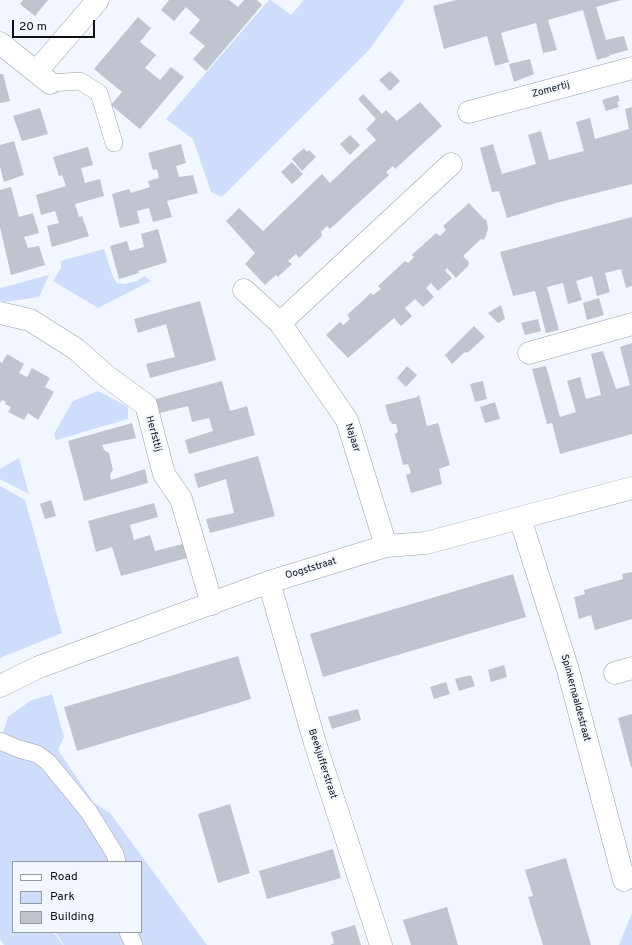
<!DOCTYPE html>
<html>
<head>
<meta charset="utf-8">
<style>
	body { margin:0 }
	#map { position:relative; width:632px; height:945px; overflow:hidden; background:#f1f6ff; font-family:Overpass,sans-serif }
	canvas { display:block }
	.legend { position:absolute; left:12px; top:861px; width:130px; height:72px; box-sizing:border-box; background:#f1f6ff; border:1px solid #969aa1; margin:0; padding:5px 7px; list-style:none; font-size:12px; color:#0d0f13 }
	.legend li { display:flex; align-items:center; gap:8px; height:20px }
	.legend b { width:20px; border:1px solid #969aa1 }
	.scale { position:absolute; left:12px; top:20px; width:83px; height:18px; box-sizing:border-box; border:2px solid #0d0f13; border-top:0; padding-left:5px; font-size:12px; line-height:14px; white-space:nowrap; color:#0d0f13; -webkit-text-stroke:3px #f1f6ff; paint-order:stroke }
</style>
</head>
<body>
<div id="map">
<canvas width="632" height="945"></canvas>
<ul class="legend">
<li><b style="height:5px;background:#fff"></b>Road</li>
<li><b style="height:11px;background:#ceddfb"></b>Park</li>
<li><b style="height:11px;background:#bfc4cf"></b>Building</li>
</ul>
<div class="scale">20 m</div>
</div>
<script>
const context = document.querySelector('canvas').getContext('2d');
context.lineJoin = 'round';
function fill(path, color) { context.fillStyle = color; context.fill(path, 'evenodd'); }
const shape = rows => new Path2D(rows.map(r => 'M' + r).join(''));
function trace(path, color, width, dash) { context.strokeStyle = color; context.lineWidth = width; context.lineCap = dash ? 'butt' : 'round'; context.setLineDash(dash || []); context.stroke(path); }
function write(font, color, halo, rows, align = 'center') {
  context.font = font + ' Overpass,sans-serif'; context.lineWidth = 4; context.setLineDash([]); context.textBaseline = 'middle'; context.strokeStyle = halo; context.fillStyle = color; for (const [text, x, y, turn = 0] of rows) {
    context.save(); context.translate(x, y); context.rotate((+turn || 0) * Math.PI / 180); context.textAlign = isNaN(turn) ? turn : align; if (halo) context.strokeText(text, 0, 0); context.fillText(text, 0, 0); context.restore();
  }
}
fill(shape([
	[269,0,271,0,291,15,304,0,405,0,369,50,222,197,211,192,193,139,166,119],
	[104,249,113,277,117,283,124,284,137,281,144,276,151,281,98,308,53,281,61,268,61,261],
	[49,275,39,297,4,302,0,300,0,288],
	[98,391,128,407,128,419,56,440,54,434,73,401],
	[19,458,29,494,0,479,0,469],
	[0,486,25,500,62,633,0,658],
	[52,694,64,737,58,750,94,803,110,813,207,945,64,945,55,932,141,932,141,862,13,862,13,932,53,932,63,945,4,945,0,939,0,742,8,717,30,701],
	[632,913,632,945,619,945,630,918]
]), '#ceddfb');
fill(shape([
	[23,0,48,0,35,16,20,4],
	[169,0,229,0,238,7,244,0,257,0,262,5,206,71,193,59,205,46,189,33,200,20,186,7,174,21,161,10],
	[456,0,621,0,596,7,606,40,624,36,628,50,610,55,608,47,610,56,597,60,583,10,548,20,557,50,543,53,536,23,501,33,509,62,495,66,487,36,444,49,433,6],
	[138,17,151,28,140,42,156,55,145,68,160,80,171,67,184,77,140,129,111,105,122,92,94,69],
	[530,59,534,74,514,82,509,64],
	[390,71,400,81,390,91,379,80],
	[0,74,3,74,10,101,0,103],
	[363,94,382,114,386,110,397,121,420,102,442,126,395,169,393,166,386,172,389,175,330,229,327,226,321,232,322,236,299,258,296,254,288,261,292,264,278,277,276,275,265,285,245,264,255,253,226,221,239,208,263,231,322,174,330,183,354,160,376,140,366,129,376,119,358,99],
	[618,95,620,101,617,102,619,107,606,111,602,100],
	[632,107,632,184,556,203,507,218,499,191,492,192,480,148,493,144,502,174,536,164,528,135,541,131,549,160,584,151,576,122,590,118,595,139,629,129,625,109],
	[40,108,48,134,22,141,13,116],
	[350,135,360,145,350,155,340,144],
	[14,141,24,175,4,182,0,167,0,145],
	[181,144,186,163,176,166,179,177,193,175,198,193,167,201,172,217,153,222,149,208,137,211,140,223,120,228,112,194,129,189,131,193,150,187,148,181,159,178,157,169,153,170,148,153],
	[88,147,93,165,81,168,85,183,100,179,104,196,75,204,79,217,82,216,89,236,52,247,47,226,59,223,55,211,41,215,36,195,66,186,62,175,59,176,53,157],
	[304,148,307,152,309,150,316,157,302,171,292,159],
	[292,162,303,174,292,184,281,172],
	[11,187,19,217,33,213,39,233,24,237,28,248,39,246,45,265,11,275,0,227,0,190],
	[469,203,485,220,486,218,488,228,486,236,483,240,478,237,481,239,463,256,469,262,468,266,456,278,447,268,445,271,452,278,438,291,431,283,426,288,434,297,423,307,415,299,405,308,412,316,401,326,394,318,348,358,326,335,340,322,343,325,350,319,347,315,371,293,373,295,381,289,378,286,405,261,408,263,414,257,412,255,436,233,440,236,446,230,443,226],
	[632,217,632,286,626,288,621,269,605,273,610,292,597,296,592,276,576,281,582,300,568,304,563,283,547,287,559,330,546,333,535,291,513,296,500,252],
	[158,229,167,262,138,271,139,273,119,279,110,246,127,241,130,251,144,247,141,234],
	[599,298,604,315,587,320,583,303],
	[200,301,216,360,150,378,146,364,175,357,166,324,138,333,134,319],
	[501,305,505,319,498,323,488,313],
	[538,319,541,331,525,335,521,323],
	[474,326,485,337,467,353,465,352,452,364,445,355],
	[632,343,632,434,560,454,552,423,547,424,532,369,546,366,560,417,576,412,567,381,580,377,586,399,601,395,591,354,603,351,616,389,630,385,620,347],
	[7,354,24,364,19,373,27,377,32,368,50,378,45,387,54,392,38,420,28,413,24,420,8,412,11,407,5,404,6,402,2,400,0,403,0,362,2,363],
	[407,366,417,375,406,387,397,378],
	[222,381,230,411,247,406,255,435,189,454,185,440,213,431,209,418,192,422,188,406,160,413,156,399],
	[483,381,487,399,475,402,470,384],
	[419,395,427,426,438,423,450,465,439,469,442,484,411,493,406,475,411,473,408,464,403,465,395,434,398,432,396,424,392,424,391,421,390,422,385,405,417,397],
	[495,402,500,419,485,423,480,407],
	[132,423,136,438,102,445,104,450,109,453,113,470,110,475,111,480,145,469,148,483,84,501,68,441],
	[258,456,275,516,210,533,206,519,234,513,226,479,198,488,194,474],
	[51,500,56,516,45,519,40,504],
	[154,503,158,517,130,525,134,540,150,535,155,551,183,544,187,558,121,576,112,547,96,552,88,521],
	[632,572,632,619,595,630,591,615,579,619,574,597,585,594,584,590,623,579,622,574],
	[513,574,526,617,323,677,310,634],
	[238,656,251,699,77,751,64,707],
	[504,665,507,677,491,682,488,670],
	[471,675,475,686,459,691,455,679],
	[446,682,450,694,434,699,430,687],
	[358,709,361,720,332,729,328,717],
	[632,714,632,767,631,767,618,718],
	[230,804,250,873,218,883,198,814],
	[333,849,341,878,267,899,259,871],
	[566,858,573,883,591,945,543,945,528,897,533,896,525,870],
	[447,907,458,945,411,945,403,920],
	[355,925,361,945,330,945,334,943,331,932]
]), '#bfc4cf');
const lane = shape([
	[50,83,80,81,99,93,114,143],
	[0,741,19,749,37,754,48,762,89,812,115,854,117,862],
	[128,932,134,945]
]);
const street = shape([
	[0,43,50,83],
	[36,72,98,0],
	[469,112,632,68],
	[244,290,280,323,347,420,386,546],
	[0,313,30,320,76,349,105,375,146,405,164,474,181,499,212,604],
	[280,323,451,164],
	[529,353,632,324],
	[520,518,568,670,624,880],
	[269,582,315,743,381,945],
	[615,673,632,668],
	[0,686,39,667,269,582,386,546,426,543,632,488]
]);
trace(lane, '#9a9fa9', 18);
trace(street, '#9a9fa9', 23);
trace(lane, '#fff', 17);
trace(street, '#fff', 22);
write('10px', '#0d0f13', '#f1f6ff', [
	["Zomertij",551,90,-15],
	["Herfsttij",153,434,75],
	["Najaar",352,438,72],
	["Oogststraat",311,569,-17],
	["Spinkernaaldestraat",575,698,75],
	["Beekjufferstraat",322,764,72]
]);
</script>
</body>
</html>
